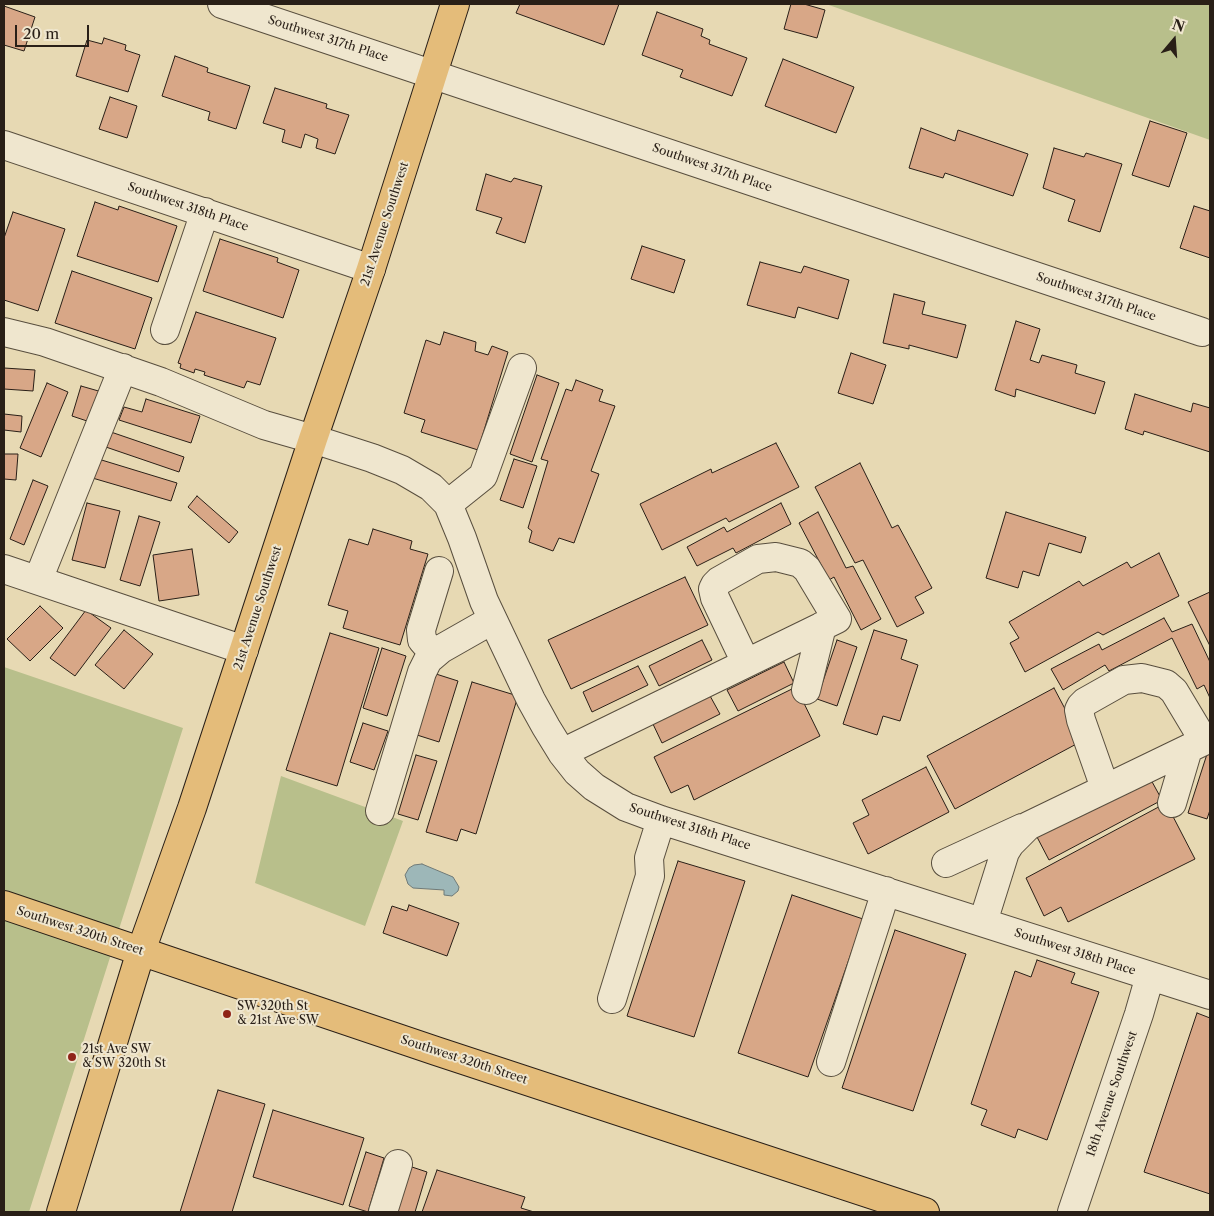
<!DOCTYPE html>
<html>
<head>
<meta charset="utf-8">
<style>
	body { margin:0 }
	#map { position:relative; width:1214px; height:1216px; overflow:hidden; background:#e7d9b3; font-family:"Libre Caslon Text",serif }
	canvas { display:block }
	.frame { position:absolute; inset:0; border:5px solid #291f17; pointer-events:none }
	.north { position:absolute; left:1149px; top:15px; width:50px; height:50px; -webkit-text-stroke:4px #efe6ce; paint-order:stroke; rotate:18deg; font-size:14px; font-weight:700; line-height:20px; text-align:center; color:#291f17 }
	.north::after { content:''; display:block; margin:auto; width:18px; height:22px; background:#291f17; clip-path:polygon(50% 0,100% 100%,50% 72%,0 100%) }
	.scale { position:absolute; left:15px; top:25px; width:74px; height:22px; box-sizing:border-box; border:2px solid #291f17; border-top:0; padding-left:6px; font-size:15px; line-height:18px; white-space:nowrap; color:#291f17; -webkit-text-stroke:4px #efe6ce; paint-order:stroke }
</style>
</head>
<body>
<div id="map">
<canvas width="1214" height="1216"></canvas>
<div class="frame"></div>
<div class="north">N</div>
<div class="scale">20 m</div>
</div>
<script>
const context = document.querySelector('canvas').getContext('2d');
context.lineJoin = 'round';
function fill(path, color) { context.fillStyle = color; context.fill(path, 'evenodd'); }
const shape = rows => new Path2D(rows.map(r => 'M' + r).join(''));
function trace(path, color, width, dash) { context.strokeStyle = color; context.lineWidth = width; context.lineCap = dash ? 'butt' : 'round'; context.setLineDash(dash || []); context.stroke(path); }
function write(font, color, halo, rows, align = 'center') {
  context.font = font + ' "Libre Caslon Text",serif'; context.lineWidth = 4; context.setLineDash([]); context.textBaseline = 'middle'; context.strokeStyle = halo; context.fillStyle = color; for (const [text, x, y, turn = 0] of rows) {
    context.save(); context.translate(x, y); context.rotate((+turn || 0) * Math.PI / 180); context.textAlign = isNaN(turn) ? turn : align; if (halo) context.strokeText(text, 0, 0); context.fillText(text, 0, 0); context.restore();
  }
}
fill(shape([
	[826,4,1210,4,1210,140],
	[4,667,183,728,29,1212,4,1212],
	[281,776,403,821,365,926,255,883]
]), '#b8bf8b');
const water = shape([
	[422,864,453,877,459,887,458,891,452,896,444,895,444,890,413,888,408,884,405,875,409,868,414,865,422,864]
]);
fill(water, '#9db7b8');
trace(water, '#6f7a78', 1);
const building = shape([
	[520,4,619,4,604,45,516,13,520,4],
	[791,4,804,4,825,10,817,38,784,29,791,4],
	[4,6,35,17,24,51,4,45,4,6],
	[657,12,703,29,701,36,710,40,709,44,747,58,732,96,680,77,683,70,642,55,657,12],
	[104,38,126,45,125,50,140,55,128,92,76,76,87,40,102,44,104,38],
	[175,56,208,68,207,72,250,86,236,129,208,120,210,112,162,96,175,56],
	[783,59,854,87,836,133,765,106,783,59],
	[275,88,327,104,326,108,349,115,335,154,316,148,318,139,305,134,301,148,282,142,285,130,263,123,275,88],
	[110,97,137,106,127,138,99,129,110,97],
	[1150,121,1187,133,1169,187,1132,175,1150,121],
	[921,128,955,141,958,130,1028,154,1013,196,945,173,943,178,909,168,921,128],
	[1054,148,1084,157,1086,153,1122,164,1100,232,1068,221,1075,200,1043,188,1054,148],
	[486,174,511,182,514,178,542,186,525,243,496,233,502,218,476,210,486,174],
	[95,202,118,210,119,206,177,226,158,282,77,256,95,202],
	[1194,206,1210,211,1210,258,1180,248,1194,206],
	[13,212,65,229,38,311,4,300,4,238,13,212],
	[220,239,278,258,277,262,299,270,283,318,203,291,220,239],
	[642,246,685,260,674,293,631,279,642,246],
	[760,262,801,273,804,266,849,280,838,319,798,307,795,318,747,305,760,262],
	[72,271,152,298,135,349,55,323,72,271],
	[894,294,925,302,922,314,966,325,957,358,909,345,909,349,883,343,894,294],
	[196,312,276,338,260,385,247,381,244,388,204,375,205,372,195,369,194,373,180,368,181,364,178,363,196,312],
	[1016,321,1040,329,1030,360,1039,363,1042,355,1077,365,1075,373,1105,382,1095,414,1016,389,1015,397,995,390,1016,321],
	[444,332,476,342,475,351,488,355,492,346,508,352,478,450,421,432,425,420,404,413,426,340,440,345,444,332],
	[851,353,886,365,873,404,838,393,851,353],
	[4,368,35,370,33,391,4,389,4,368],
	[537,375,559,383,532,462,510,454,537,375],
	[576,380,603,390,599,401,615,406,591,471,599,474,574,543,559,538,553,551,529,542,532,531,528,528,548,461,541,459,566,389,572,391,576,380],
	[47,383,68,392,41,457,20,448,47,383],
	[81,386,102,392,93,423,72,416,81,386],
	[1135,394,1191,412,1193,403,1210,408,1210,452,1144,431,1143,435,1125,429,1135,394],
	[146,399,200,416,191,443,119,420,124,407,142,412,146,399],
	[4,414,22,416,21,432,4,430,4,414],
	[105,430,184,457,179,472,100,445,105,430],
	[776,443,799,487,729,522,726,518,662,550,640,504,711,469,712,473,776,443],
	[4,454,18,454,16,480,4,479,4,454],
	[95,458,177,483,171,501,89,477,95,458],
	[514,459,537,466,523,508,500,500,514,459],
	[860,463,892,528,898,525,932,588,915,597,924,613,897,627,863,560,855,563,815,487,860,463],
	[33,480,48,486,24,545,10,539,33,480],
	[197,496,238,532,229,543,188,507,197,496],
	[87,503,120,511,105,568,72,560,87,503],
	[781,503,791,524,736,553,733,548,697,566,687,547,724,527,727,532,781,503],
	[818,512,846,568,853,566,881,619,861,630,834,577,829,580,799,523,818,512],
	[1006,512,1086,537,1081,553,1049,543,1039,576,1023,571,1018,588,986,578,1006,512],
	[139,516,160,522,140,586,120,580,139,516],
	[373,529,412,541,410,549,428,554,400,645,343,628,348,611,328,605,349,539,368,545,373,529],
	[192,549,199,595,159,601,153,555,192,549],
	[1159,553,1179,596,1103,635,1098,632,1025,672,1010,643,1019,638,1009,622,1079,581,1083,586,1127,562,1131,568,1159,553],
	[685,577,708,625,571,689,548,640,685,577],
	[1210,592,1210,646,1188,602,1210,592],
	[40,606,63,628,30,661,7,639,40,606],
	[86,610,111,628,75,676,50,658,86,610],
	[1164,618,1172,632,1192,624,1210,662,1210,698,1204,685,1197,689,1172,638,1109,671,1105,665,1063,690,1051,669,1099,644,1102,650,1164,618],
	[124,630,153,654,124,689,95,665,124,630],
	[874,630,907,640,901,659,918,665,900,721,883,716,877,735,843,724,874,630],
	[330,633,379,648,337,786,286,770,330,633],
	[702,640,712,660,659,686,649,666,702,640],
	[837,640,857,647,837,706,817,699,837,640],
	[382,648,406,656,387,716,363,708,382,648],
	[784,662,794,683,738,711,727,690,784,662],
	[638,666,648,685,592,712,583,692,638,666],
	[436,674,458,681,439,742,417,735,436,674],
	[472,682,518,696,476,834,461,829,457,841,426,832,472,682],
	[796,687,820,736,694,800,688,785,671,793,654,757,796,687],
	[1054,688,1082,741,955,809,927,756,1054,688],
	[709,694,720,714,662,743,652,722,709,694],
	[363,723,388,731,374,770,350,762,363,723],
	[1208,751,1210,752,1210,810,1207,819,1188,813,1208,751],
	[416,755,437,761,418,820,398,814,416,755],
	[926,767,949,812,868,854,853,823,869,815,862,800,926,767],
	[1150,778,1162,800,1049,860,1037,837,1150,778],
	[1166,803,1195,859,1068,922,1061,907,1044,916,1026,878,1166,803],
	[678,861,745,881,694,1037,627,1016,678,861],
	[792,895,863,919,808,1077,738,1053,792,895],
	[409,905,459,923,447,956,383,933,392,906,407,911,409,905],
	[895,930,966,954,913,1111,842,1088,895,930],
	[1037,960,1075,973,1071,983,1099,992,1047,1140,1018,1129,1015,1138,981,1125,987,1110,971,1104,1015,971,1031,977,1037,960],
	[1197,1013,1210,1018,1210,1194,1144,1172,1197,1013],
	[218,1090,265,1104,232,1212,180,1212,218,1090],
	[273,1110,364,1138,343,1205,253,1177,273,1110],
	[366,1152,384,1158,368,1212,349,1206,366,1152],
	[409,1166,427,1172,415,1212,396,1212,409,1166],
	[437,1170,525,1197,521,1208,534,1212,422,1212,437,1170]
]);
fill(building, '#d8a787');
trace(building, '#291f17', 1);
const minor = shape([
	[222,4,1202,332],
	[4,145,371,269],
	[165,330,205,212],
	[4,332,45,342,161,382,264,425,313,439,372,458,402,470,431,487,448,504,462,538,484,601,531,700,546,727,562,753,577,772,594,787,626,807,661,820,1210,995],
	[448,504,483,476,522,368],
	[4,569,244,650],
	[38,580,123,368],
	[434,654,422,640,421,630,439,571],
	[806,690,822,626],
	[562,753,837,619,807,569,800,563,776,557,758,559,719,581,715,585,713,589,715,598,746,663],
	[1172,803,1188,749],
	[380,811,422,672,428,660,441,649,492,620],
	[946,863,1022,828],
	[983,922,1005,852,1010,844,1028,826,1204,741,1174,691,1166,684,1142,678,1124,680,1085,702,1081,706,1079,710,1081,720,1105,788],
	[612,999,650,876,649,858,661,820],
	[831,1062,886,891],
	[383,1212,398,1164],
	[1072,1212,1139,1014,1150,976]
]);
const major = shape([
	[4,905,436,1051,925,1212],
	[61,1212,141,951,192,808,313,439,371,269,455,4]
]);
trace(minor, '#584e3e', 30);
trace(major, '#291f17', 30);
trace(minor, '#efe6ce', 28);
trace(major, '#e4bc7a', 28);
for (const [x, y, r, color] of [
	[227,1014,5,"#8f2418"],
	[72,1057,5,"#8f2418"]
]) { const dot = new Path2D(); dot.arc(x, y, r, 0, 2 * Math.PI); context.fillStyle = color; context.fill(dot); trace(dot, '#efe6ce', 2); }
write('12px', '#291f17', '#efe6ce', [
	["Southwest 317th Place",328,39,18],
	["Southwest 317th Place",712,168,19],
	["Southwest 318th Place",188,207,19],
	["21st Avenue Southwest",385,224,-72],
	["Southwest 317th Place",1096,297,19],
	["21st Avenue Southwest",258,608,-72],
	["Southwest 318th Place",690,827,18],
	["Southwest 320th Street",80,931,18],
	["Southwest 318th Place",1075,952,18],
	["Southwest 320th Street",464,1060,18],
	["18th Avenue Southwest",1112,1094,-71]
]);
write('12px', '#291f17', '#efe6ce', [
	["SW 320th St",237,1007],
	["& 21st Ave SW",237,1021],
	["21st Ave SW",82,1050],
	["& SW 320th St",82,1064]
], 'left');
</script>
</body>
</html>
